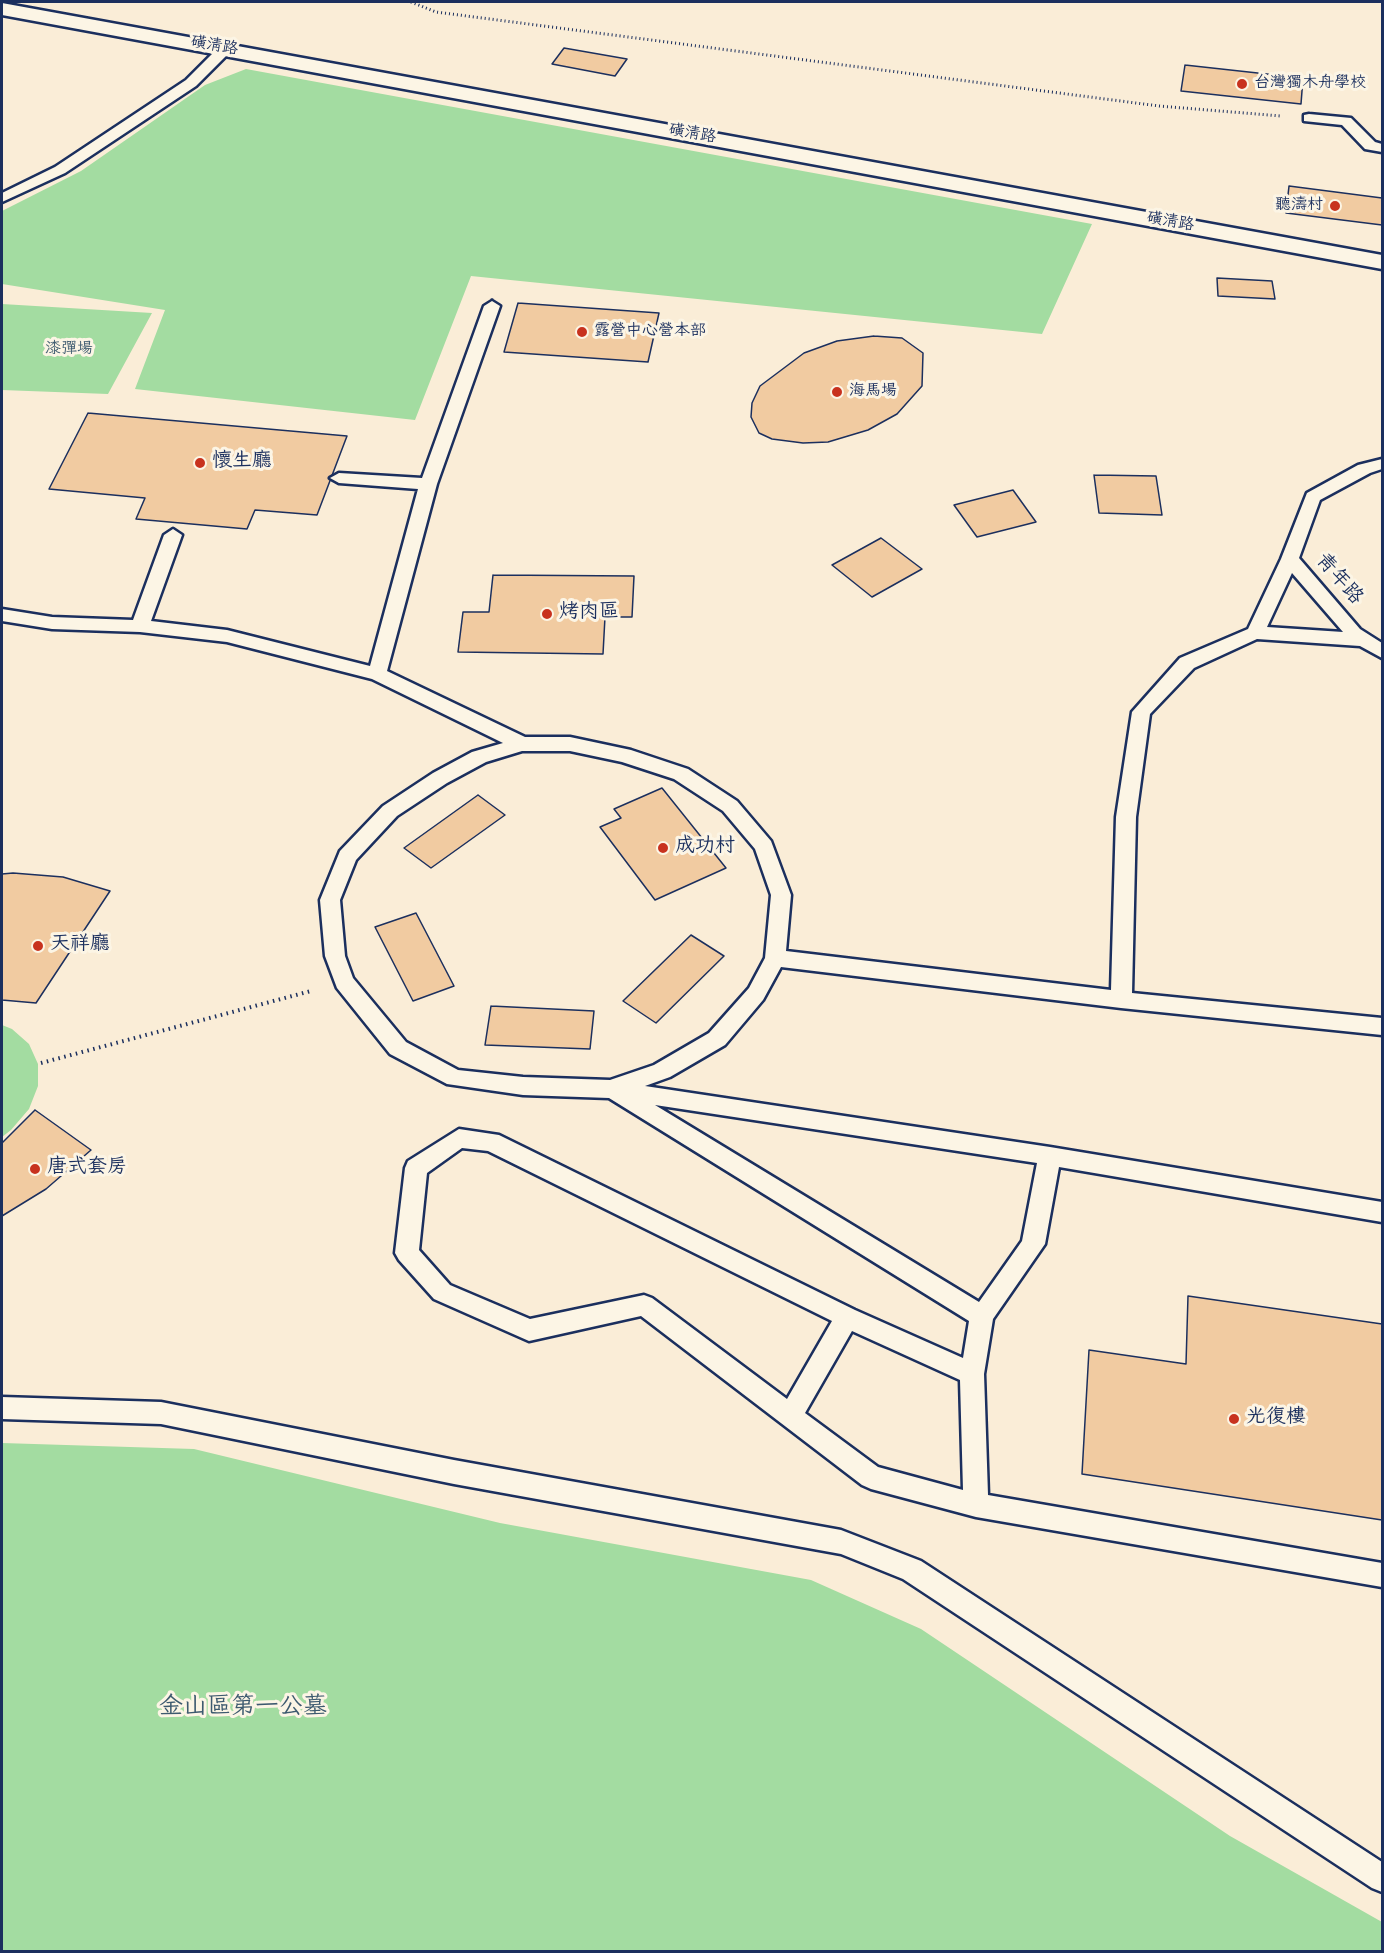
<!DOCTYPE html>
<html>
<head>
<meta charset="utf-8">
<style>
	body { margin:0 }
	#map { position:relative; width:1384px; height:1953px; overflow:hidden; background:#faedd7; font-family:"Indie Flower",sans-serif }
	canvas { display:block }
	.frame { position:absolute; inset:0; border:3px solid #1b2f5e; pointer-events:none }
</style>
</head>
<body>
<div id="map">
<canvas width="1384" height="1953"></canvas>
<div class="frame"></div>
</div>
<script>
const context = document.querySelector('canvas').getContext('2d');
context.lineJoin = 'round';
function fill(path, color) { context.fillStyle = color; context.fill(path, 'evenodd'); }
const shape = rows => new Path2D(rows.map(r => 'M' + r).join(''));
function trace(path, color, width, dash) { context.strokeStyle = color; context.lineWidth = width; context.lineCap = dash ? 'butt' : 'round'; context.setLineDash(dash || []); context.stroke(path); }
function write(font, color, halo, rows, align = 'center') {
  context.font = font + ' "Indie Flower","LXGW WenKai TC",sans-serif'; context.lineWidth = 6; context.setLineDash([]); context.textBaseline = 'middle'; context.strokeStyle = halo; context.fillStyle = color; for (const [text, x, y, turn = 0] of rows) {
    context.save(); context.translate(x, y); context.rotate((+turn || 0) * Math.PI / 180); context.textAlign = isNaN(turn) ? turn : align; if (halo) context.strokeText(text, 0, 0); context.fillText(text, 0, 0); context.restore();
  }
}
fill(shape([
	[246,69,1092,224,1042,334,471,276,415,420,135,389,165,310,2,284,2,211,81,171,205,85],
	[2,304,152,313,108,394,2,390],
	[2,1025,12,1029,29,1044,38,1064,38,1086,29,1109,11,1130,2,1137],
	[2,1443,194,1449,500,1523,811,1580,921,1629,1230,1836,1382,1922,1382,1951,2,1951]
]), '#a3dca1');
const building = shape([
	[564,48,627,59,615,76,552,64,564,48],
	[1185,65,1303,78,1301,104,1181,91,1185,65],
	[1289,186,1382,198,1382,225,1286,213,1289,186],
	[1217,278,1272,281,1275,299,1218,296,1217,278],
	[518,303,659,313,648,362,504,352,518,303],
	[874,336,902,338,923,353,922,386,897,414,868,430,828,442,803,443,772,439,759,433,751,417,752,403,760,386,804,353,837,341,874,336],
	[88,413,347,436,317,515,255,510,247,529,136,519,145,498,49,489,88,413],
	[1094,475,1156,476,1162,515,1099,513,1094,475],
	[1013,490,1036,522,977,537,954,505,1013,490],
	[881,538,922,569,872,597,832,565,881,538],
	[493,575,634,576,632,617,605,617,603,654,458,652,463,612,489,612,493,575],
	[662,788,726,868,655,900,600,827,621,818,614,809,662,788],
	[478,795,505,815,431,868,404,848,478,795],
	[13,873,63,877,110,891,36,1003,2,1000,2,874,13,873],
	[416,913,454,986,413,1001,375,927,416,913],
	[691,935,724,956,656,1023,623,1001,691,935],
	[491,1006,594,1011,590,1049,485,1045,491,1006],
	[35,1110,91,1150,46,1189,2,1216,2,1143,35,1110],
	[1188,1296,1382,1324,1382,1520,1082,1474,1089,1350,1186,1364,1188,1296]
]);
fill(building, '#f1cba1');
trace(building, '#1b2f5e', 1.5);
const service = shape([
	[225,45,232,49,230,52,196,86,65,173,2,202,2,193,55,167,186,80,220,46,225,45],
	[1309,114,1351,118,1375,142,1382,144,1382,152,1365,149,1342,125,1304,121,1304,115,1309,114],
	[492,301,500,306,437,484,387,671,525,737,570,737,631,750,688,769,737,801,771,841,791,895,786,951,1111,990,1116,817,1132,712,1180,658,1248,629,1281,559,1307,493,1358,465,1382,459,1382,469,1370,473,1320,500,1299,558,1360,629,1382,643,1382,658,1360,646,1257,639,1194,668,1150,714,1136,817,1132,993,1382,1018,1382,1035,1121,1008,781,967,763,1000,725,1045,670,1077,645,1086,1050,1147,1382,1202,1382,1222,1059,1167,1045,1244,993,1319,984,1374,988,1495,1382,1563,1382,1587,976,1517,871,1489,862,1485,641,1316,529,1341,434,1299,399,1260,395,1253,405,1168,408,1161,459,1129,499,1135,855,1310,963,1358,969,1321,609,1098,523,1095,447,1084,390,1054,337,988,325,956,320,900,340,851,383,806,433,773,472,752,503,743,372,679,227,642,140,632,52,629,2,621,2,609,52,617,133,620,164,535,173,529,182,535,151,621,227,630,370,666,418,489,339,483,330,478,339,473,422,478,484,306,492,301],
	[1292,573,1343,632,1267,627,1292,573],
	[522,751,570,751,622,762,674,779,723,811,755,849,771,895,765,958,749,988,709,1033,654,1065,610,1080,523,1077,458,1070,406,1042,353,978,345,956,340,900,356,860,397,816,447,783,486,762,522,751],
	[655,1105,1037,1163,1022,1241,979,1302,655,1105],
	[462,1148,488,1151,832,1321,787,1399,652,1298,644,1295,530,1319,450,1285,419,1250,427,1173,462,1148],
	[852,1331,960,1380,963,1490,878,1467,805,1413,852,1331],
	[2,1397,161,1402,454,1460,841,1530,921,1561,1382,1862,1382,1892,1372,1888,903,1579,841,1554,454,1484,161,1424,2,1419,2,1397]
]);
const tertiary = shape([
	[2,3,1382,255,1382,269,2,15,2,3]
]);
trace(service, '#1b2f5e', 5);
trace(tertiary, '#1b2f5e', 5);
trace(shape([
	[411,2,436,12,1159,106,1281,116]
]), '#1b2f5e', 3, [1, 3]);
trace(shape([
	[41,1063,311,991]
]), '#1b2f5e', 4, [1.5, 4.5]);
fill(service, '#fcf5e5');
fill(tertiary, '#fcf5e5');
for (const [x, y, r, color] of [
	[1242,84,6,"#c8321e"],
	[1335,206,6,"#c8321e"],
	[582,332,6,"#c8321e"],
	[837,392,6,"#c8321e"],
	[200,463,6,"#c8321e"],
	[547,614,6,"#c8321e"],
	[663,848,6,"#c8321e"],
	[38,946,6,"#c8321e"],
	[35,1169,6,"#c8321e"],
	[1234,1419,6,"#c8321e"]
]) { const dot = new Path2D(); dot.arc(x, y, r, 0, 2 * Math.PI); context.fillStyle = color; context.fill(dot); trace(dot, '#fcf5e5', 2); }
write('16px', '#1b2f5e', '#fcf5e5', [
	["磺清路",214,47,10],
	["磺清路",692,135,10],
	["磺清路",1170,223,10]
]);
write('16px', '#1b2f5e', '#fcf5e5', [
	["台灣獨木舟學校",1254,84],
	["聽濤村",1323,206,"right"],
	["露營中心營本部",594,332],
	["海馬場",849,392]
], 'left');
write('16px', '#3d5a6f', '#fcf5e5', [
	["漆彈場",69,350]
]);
write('20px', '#1b2f5e', '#fcf5e5', [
	["懷生廳",212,463],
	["烤肉區",559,614],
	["成功村",675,848],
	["天祥廳",50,946],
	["唐式套房",47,1169],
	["光復樓",1246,1419]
], 'left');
write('20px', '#1b2f5e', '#fcf5e5', [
	["青年路",1338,580,49]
]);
write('24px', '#3d5a6f', '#fcf5e5', [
	["金山區第一公墓",243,1709]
]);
</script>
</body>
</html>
